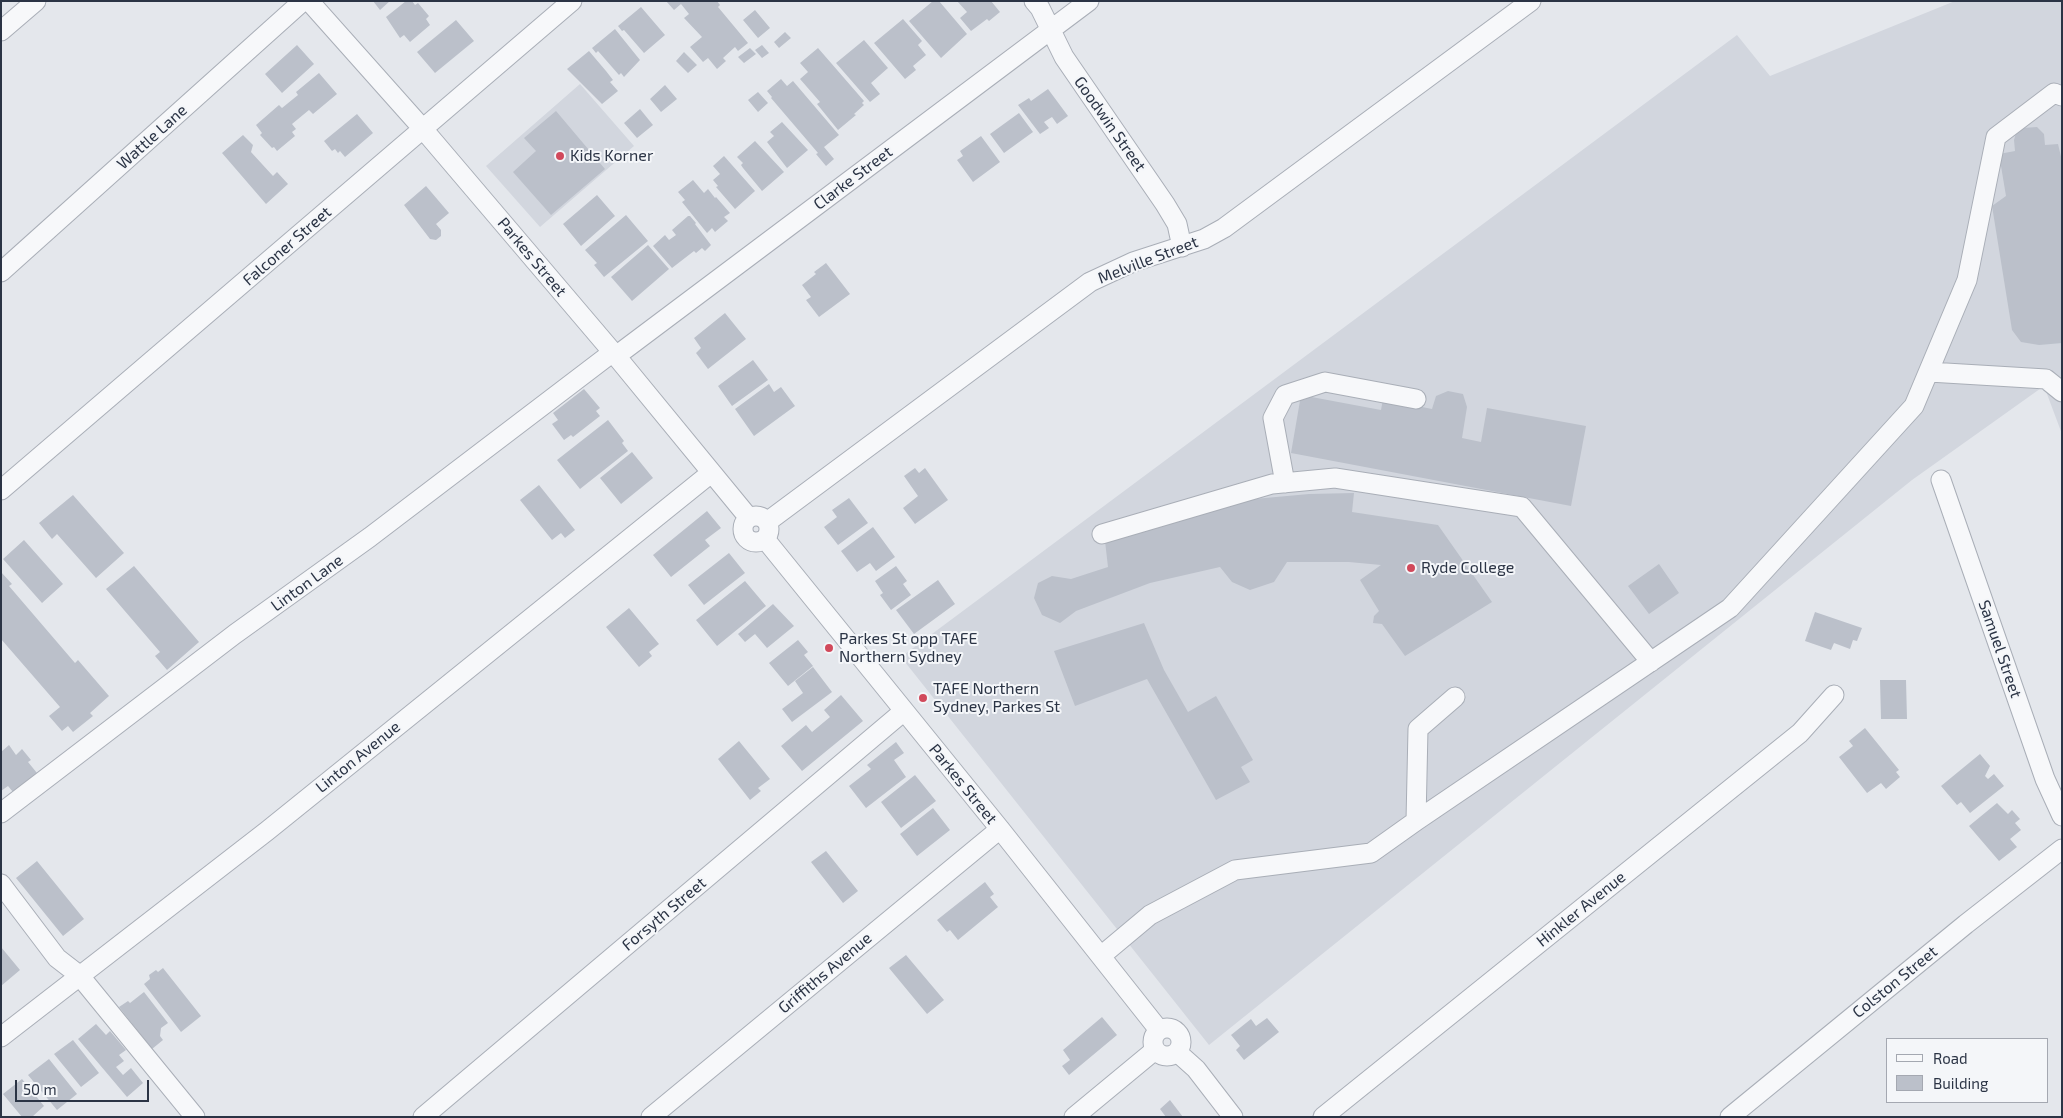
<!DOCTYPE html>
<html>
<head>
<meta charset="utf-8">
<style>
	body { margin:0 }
	#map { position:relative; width:2063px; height:1118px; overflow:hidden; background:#e4e7ec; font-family:"Exo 2",sans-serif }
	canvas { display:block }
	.frame { position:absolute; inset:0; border:2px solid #2b3445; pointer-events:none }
	.legend { position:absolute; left:1886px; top:1038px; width:162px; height:65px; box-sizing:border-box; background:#f4f6f9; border:1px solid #a4a8b1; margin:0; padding:6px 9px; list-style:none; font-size:15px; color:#2b3445 }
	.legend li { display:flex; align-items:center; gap:10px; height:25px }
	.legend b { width:25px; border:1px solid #a4a8b1 }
	.scale { position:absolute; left:15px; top:1080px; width:134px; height:22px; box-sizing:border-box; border:2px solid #2b3445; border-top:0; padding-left:6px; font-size:15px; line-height:18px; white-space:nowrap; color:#2b3445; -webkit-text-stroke:4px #f4f6f9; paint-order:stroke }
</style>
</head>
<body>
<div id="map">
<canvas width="2063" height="1118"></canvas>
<div class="frame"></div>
<ul class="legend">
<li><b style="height:6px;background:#f7f8fa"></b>Road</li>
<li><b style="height:14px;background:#bbc0ca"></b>Building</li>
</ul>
<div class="scale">50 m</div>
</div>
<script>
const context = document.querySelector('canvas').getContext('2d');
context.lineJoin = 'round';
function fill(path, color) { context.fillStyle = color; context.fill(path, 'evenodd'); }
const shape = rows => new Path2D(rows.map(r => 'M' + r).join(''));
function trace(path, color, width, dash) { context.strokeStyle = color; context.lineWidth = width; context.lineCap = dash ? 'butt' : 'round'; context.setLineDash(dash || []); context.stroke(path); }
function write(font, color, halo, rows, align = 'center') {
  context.font = font + ' "Exo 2",sans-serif'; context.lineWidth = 4; context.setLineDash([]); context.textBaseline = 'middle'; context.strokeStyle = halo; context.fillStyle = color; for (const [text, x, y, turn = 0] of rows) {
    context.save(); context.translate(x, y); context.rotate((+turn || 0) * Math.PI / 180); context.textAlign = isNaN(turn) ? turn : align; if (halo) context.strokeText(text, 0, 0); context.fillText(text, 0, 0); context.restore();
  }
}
fill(shape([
	[1955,1,2062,1,2062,434,2044,386,1912,480,1209,1045,901,657,1737,35,1770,76],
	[580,84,634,146,540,227,486,166]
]), '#d2d6de');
fill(shape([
	[373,1,390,1,380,10],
	[406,1,412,1,415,5,418,3,429,16,426,19,430,25,410,42,404,35,400,38,386,17],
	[666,1,717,1,720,5,718,7,748,43,738,51,735,47,723,58,726,61,717,69,708,58,703,62,690,47,702,37,684,18,689,14,681,4,674,10],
	[933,1,939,1,967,34,941,58,909,21],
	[957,1,991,1,1000,12,989,21,987,19,971,31,960,18,967,12],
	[641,7,665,35,644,53,624,30,622,31,618,26],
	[755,10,770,28,758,38,743,20],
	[903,19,922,41,918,45,926,55,913,66,916,70,905,79,874,43],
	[456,20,474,41,435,73,417,52],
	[615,29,640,60,624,77,621,73,619,75,598,51,596,53,592,48],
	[785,32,791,38,779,48,774,42],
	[864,40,888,68,871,83,880,94,870,102,836,63],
	[297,45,314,64,282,93,265,74],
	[762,45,769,53,762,58,755,50],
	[750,48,756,54,744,63,738,57],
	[818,48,864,101,862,103,864,105,854,114,856,115,838,130,817,104,820,102,800,79,808,72,800,63],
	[589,51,606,71,613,80,610,82,618,91,602,104,567,69],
	[684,52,697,65,688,73,676,61],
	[319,73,337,94,313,114,309,110,292,124,296,129,292,132,295,136,277,151,274,147,272,148,260,135,262,133,256,125,279,105,282,108,298,95,296,92],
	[781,79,787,86,793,81,839,135,824,147,834,159,826,166,816,154,818,153,771,98,772,97,767,91],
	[665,85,677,99,661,112,650,99],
	[1048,89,1068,116,1057,124,1052,117,1044,122,1049,128,1040,134,1018,105,1029,98,1031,101],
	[758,92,768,103,758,112,748,100],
	[640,109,653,125,637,138,624,123],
	[556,111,605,169,551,215,513,172,536,151,524,138],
	[1019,113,1033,132,1004,153,990,134],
	[357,114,373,133,345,157,340,151,338,153,335,149,332,151,324,141],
	[782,122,808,150,787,168,767,142,774,136,770,132],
	[2037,127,2044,134,2045,145,2058,144,2062,161,2062,343,2039,345,2021,342,2012,330,1992,206,2006,196,1999,154,2015,151,2014,140,2016,133,2023,128],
	[243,135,253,145,251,152,273,176,277,172,288,184,266,204,222,153],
	[981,136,1000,162,973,182,957,160,963,156,960,151],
	[755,141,784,172,762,191,743,168,741,165,743,163,737,157],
	[724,156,755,191,735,209,716,187,718,186,713,180,720,174,713,166],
	[693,180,704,193,708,189,715,198,716,197,730,213,724,217,728,221,715,232,712,228,707,233,682,202,685,200,678,192],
	[426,186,449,213,436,224,441,230,441,236,436,240,430,239,404,205],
	[597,195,615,216,581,246,563,224],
	[626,215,648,241,604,277,594,265,597,263,585,250],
	[688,216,690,216,696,223,695,224,711,245,705,251,702,248,696,253,694,251,672,268,653,246,665,235,669,240,676,235,672,230],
	[648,245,669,269,632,301,611,277],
	[826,263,850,294,819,317,806,300,811,297,802,285,816,274,814,272],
	[725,313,746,339,708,369,696,353,701,348,694,338],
	[753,360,768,380,732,406,718,386],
	[769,384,774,392,781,387,795,406,754,436,735,409],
	[584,389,600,408,596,411,600,416,573,437,571,435,564,440,552,424,558,420,553,413],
	[1448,391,1463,394,1467,407,1462,438,1481,442,1487,408,1586,426,1571,506,1291,453,1301,395,1381,410,1383,399,1432,409,1436,396],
	[608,420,624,441,622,443,628,451,580,489,557,460],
	[632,452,653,478,621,504,600,478],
	[915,468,919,473,925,468,948,500,915,524,903,508,918,496,904,476],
	[539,485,575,530,565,538,561,533,552,540,520,500],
	[1354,493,1352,512,1438,525,1492,602,1405,656,1382,624,1373,623,1374,616,1379,611,1360,580,1381,565,1349,562,1287,562,1274,582,1250,590,1232,582,1220,567,1150,583,1076,611,1060,623,1042,615,1034,598,1038,583,1052,576,1071,579,1108,567,1105,541,1254,499,1309,494],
	[73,495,124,553,96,578,57,534,52,539,39,523],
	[849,498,868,523,838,545,824,527,837,517,832,510],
	[707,511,721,528,705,540,710,546,671,577,653,555],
	[873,527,895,557,876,571,870,563,857,572,841,551],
	[24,540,63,584,42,603,3,559],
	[729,553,745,573,704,605,688,585],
	[1659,564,1679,593,1649,614,1628,586],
	[134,566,199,642,167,670,155,656,160,652,106,589],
	[896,566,907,581,903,584,911,595,891,610,880,595,883,593,875,581],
	[1,572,12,584,9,586,75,663,78,660,109,696,90,713,93,716,73,732,68,726,62,731,49,716,60,707,1,639],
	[938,580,955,604,914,634,896,610],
	[745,581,766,606,717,646,696,620],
	[773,604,794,626,767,648,755,634,745,642,738,634],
	[629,608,659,644,649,652,652,656,639,667,606,627],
	[1815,612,1862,628,1857,641,1853,640,1850,649,1834,643,1831,650,1805,641],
	[1144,623,1164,670,1188,712,1216,696,1253,760,1241,767,1250,782,1216,800,1147,679,1075,706,1054,651],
	[798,640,808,652,804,655,813,666,788,686,769,663],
	[813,667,832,692,792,722,782,709,803,693,795,681],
	[1880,680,1906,680,1907,719,1881,719],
	[841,695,863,721,802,771,781,746,806,725,812,732,830,717,824,710],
	[1865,728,1899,770,1896,772,1900,777,1886,789,1881,783,1867,793,1839,757,1853,746,1849,741],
	[739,741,770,779,758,788,761,791,750,800,718,759],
	[896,742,904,753,894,760,906,777,866,808,849,786,871,769,867,765],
	[9,745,16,755,22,749,31,760,28,762,37,773,13,792,8,786,1,791,1,752],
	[1980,754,1990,766,1985,776,1988,779,1994,774,2004,786,1970,813,1961,802,1957,805,1941,786],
	[915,775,936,801,901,828,881,802],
	[1997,803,2008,814,2012,810,2020,819,2015,823,2021,830,2010,839,2017,847,1999,861,1969,826],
	[933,808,950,830,917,856,900,834],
	[826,851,858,891,843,903,811,862],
	[37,861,84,919,63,936,16,878],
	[985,882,994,894,990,897,998,907,958,940,950,930,947,932,937,920],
	[1,947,20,970,1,986],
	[906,955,944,1000,927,1014,889,968],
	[163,968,201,1016,181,1032,144,984,150,979,149,975,156,970,158,972],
	[144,992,168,1023,161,1028,160,1036,163,1040,152,1049,119,1007,128,1001,130,1003],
	[1102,1017,1117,1035,1069,1075,1062,1066,1070,1060,1063,1050],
	[1267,1018,1279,1032,1244,1060,1236,1050,1240,1046,1231,1035,1251,1019,1256,1026],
	[96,1024,106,1035,110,1031,126,1050,119,1055,124,1061,116,1067,123,1075,131,1068,143,1083,127,1097,78,1039],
	[73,1040,99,1073,81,1087,54,1054],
	[49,1059,77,1094,57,1110,28,1075],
	[22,1079,44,1106,32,1117,22,1117,3,1094],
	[1170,1100,1183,1117,1166,1117,1160,1109]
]), '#bbc0ca');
const minor = shape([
	[309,1,423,129,616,356,749,518],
	[1034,1,1040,8,1064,57,1165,204,1177,224,1182,247],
	[1,31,36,1],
	[1,272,303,1],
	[616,356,1089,1],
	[1929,372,2046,379,2062,392],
	[1941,480,2045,779,2062,816],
	[1285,483,1273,418,1285,395,1325,382,1416,399],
	[1,490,572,1],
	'743 529a13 13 0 1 1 26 0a13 13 0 1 1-26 0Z',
	[767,522,1090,282,1133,262,1204,239,1224,228,1531,1],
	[1102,534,1272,484,1335,478,1522,507,1651,662],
	[765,539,1000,829,1159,1030],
	[1,813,235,634,370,537,613,352],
	[1416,821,1418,729,1455,697],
	[1,884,57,958,79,975,195,1117],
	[1101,956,1150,915,1235,870,1371,853,1416,821,1730,608,1914,406,1967,280,1996,137,2054,93,2062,96],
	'1153 1042a14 14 0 1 1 28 0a14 14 0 1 1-28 0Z',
	[1,1037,267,831,711,473],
	[1177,1052,1196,1069,1233,1117],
	[423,1117,904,711],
	[651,1117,1000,829],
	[1074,1117,1155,1050],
	[1323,1117,1800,733,1834,695],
	[1730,1117,1966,924,2062,849]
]);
trace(minor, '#a9aeb7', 21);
trace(minor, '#f7f8fa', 19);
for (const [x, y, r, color] of [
	[560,156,5,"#d1495b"],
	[1411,568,5,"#d1495b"],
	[829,648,5,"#d1495b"],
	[923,698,5,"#d1495b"]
]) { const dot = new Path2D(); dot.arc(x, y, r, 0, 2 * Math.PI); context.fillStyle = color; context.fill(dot); trace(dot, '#f4f6f9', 2); }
write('16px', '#2b3445', '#f4f6f9', [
	["Goodwin Street",1110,124,55],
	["Wattle Lane",152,137,-42],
	["Clarke Street",853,178,-37],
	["Falconer Street",287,246,-41],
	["Parkes Street",532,257,50],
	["Melville Street",1148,260,-21],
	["Linton Lane",307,583,-36],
	["Samuel Street",2000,649,71],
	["Linton Avenue",358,757,-39],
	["Parkes Street",963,784,51],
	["Hinkler Avenue",1581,909,-39],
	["Forsyth Street",664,914,-40],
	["Griffiths Avenue",825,973,-40],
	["Colston Street",1895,982,-39]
]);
write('16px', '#2b3445', '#f4f6f9', [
	["Kids Korner",570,156],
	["Ryde College",1421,568],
	["Parkes St opp TAFE",839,639],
	["Northern Sydney",839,657],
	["TAFE Northern",933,689],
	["Sydney, Parkes St",933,707]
], 'left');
</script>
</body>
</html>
